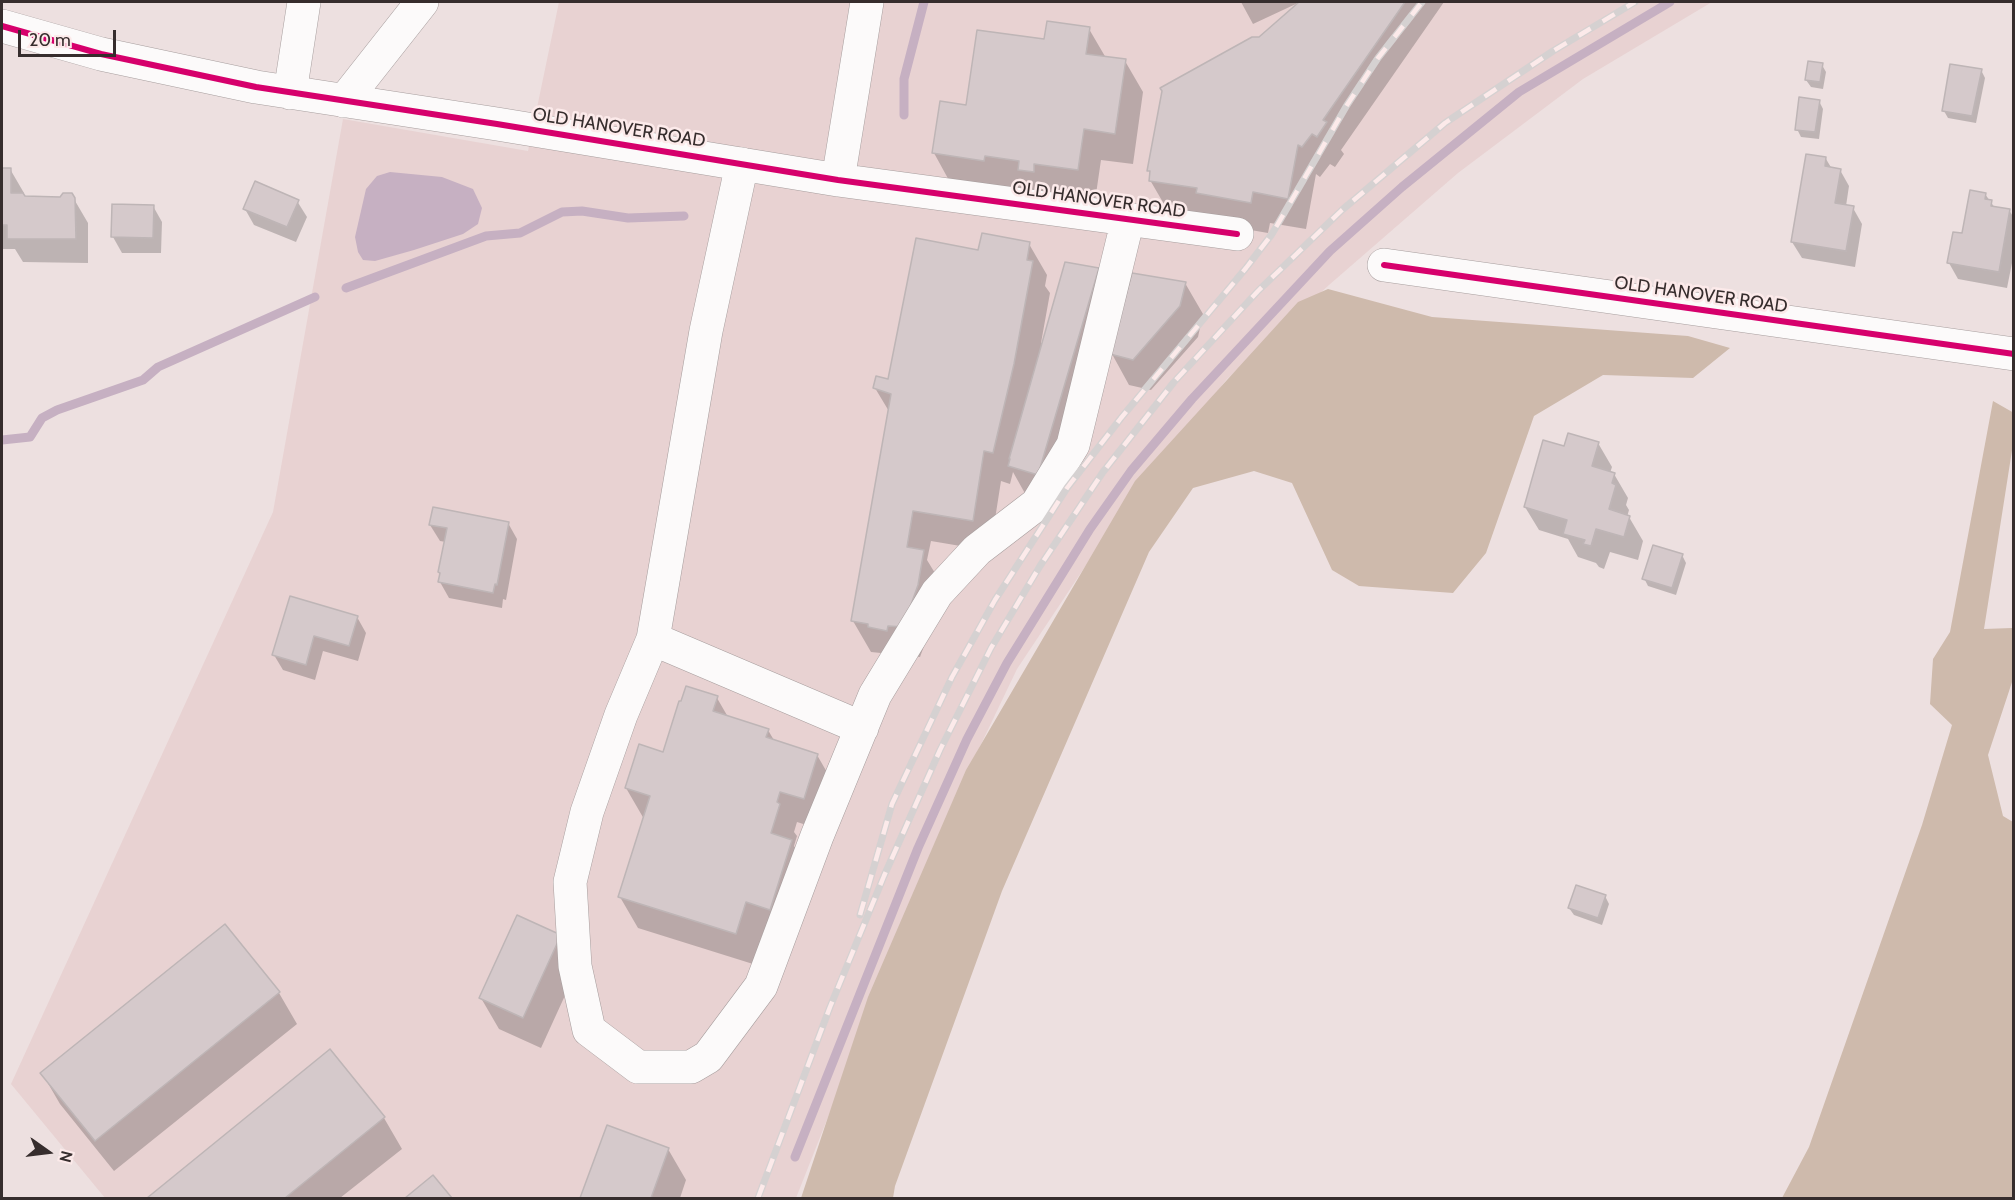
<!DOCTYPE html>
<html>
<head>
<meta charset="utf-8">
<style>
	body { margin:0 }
	#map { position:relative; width:2015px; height:1200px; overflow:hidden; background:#ede0e0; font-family:Cabin,sans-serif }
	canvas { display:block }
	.frame { position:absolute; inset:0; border:3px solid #362d2d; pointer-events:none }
	.north { position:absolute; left:18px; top:1122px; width:60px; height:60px; -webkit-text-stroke:4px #fceaea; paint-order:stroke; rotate:104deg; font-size:16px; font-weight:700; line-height:24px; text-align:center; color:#362d2d }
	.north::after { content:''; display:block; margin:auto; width:21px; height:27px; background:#362d2d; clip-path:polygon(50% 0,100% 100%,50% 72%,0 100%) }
	.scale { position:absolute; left:18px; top:30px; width:98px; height:27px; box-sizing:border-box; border:3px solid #362d2d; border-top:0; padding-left:8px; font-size:18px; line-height:21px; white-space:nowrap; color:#362d2d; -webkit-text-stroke:4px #fceaea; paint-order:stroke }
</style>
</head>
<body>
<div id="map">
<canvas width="2015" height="1200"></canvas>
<div class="frame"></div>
<div class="north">N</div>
<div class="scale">20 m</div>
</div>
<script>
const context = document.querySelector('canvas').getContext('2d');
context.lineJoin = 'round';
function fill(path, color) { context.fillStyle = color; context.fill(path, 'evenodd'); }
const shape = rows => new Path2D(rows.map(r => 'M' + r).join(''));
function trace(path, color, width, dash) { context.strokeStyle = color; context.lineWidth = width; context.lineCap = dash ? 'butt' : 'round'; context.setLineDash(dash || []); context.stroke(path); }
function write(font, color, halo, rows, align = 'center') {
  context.font = font + ' Cabin,sans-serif'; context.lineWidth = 5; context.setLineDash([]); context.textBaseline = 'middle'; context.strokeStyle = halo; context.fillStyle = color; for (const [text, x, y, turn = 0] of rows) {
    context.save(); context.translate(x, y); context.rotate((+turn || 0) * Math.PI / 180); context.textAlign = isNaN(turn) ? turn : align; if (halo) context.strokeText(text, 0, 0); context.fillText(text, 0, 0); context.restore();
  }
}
fill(shape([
	[559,2,1712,2,1583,79,1458,173,1329,285,1227,379,1112,526,1017,669,950,809,796,1198,105,1198,11,1084,273,512,343,119,528,151]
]), '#e8d2d2');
fill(shape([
	[1328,289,1432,317,1688,336,1730,348,1693,378,1603,375,1534,416,1486,553,1453,593,1359,586,1332,570,1292,483,1254,471,1193,488,1149,552,1002,891,895,1186,893,1198,801,1198,868,997,966,770,1135,481,1298,302],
	[1993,401,2014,413,2013,444,1984,629,2012,628,2014,630,2013,679,1988,755,2003,816,2013,822,2013,1198,1782,1198,1809,1147,1922,825,1952,725,1930,704,1933,659,1950,632]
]), '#cebaac');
fill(shape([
	[390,172,442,177,473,189,482,208,478,224,463,234,414,250,375,261,363,260,358,252,355,237,366,189,377,176]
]), '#c6b0c2');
fill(shape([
	[1241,2,1444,2,1341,150,1344,154,1335,167,1330,164,1320,177,1316,174,1306,229,1270,223,1268,233,1216,224,1168,211,1150,180,1151,174,1149,170,1259,38,1298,3,1253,24],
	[1089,29,1106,58,1125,61,1143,92,1133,164,1101,160,1095,201,951,184,934,153,967,107,1045,41],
	[1822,65,1826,72,1823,89,1811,87,1806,80],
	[1981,70,1985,78,1976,123,1948,118,1944,111],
	[1819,101,1823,109,1819,139,1801,137,1797,129],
	[1826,159,1832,169,1840,170,1849,186,1846,206,1853,208,1862,224,1855,267,1802,258,1792,242],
	[2,169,10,169,24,193,24,198,61,198,71,194,88,223,88,263,23,262,15,249,2,249],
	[1985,194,1995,208,2009,210,2014,218,2014,253,2007,288,1958,279,1949,263],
	[297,201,307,217,296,242,254,225,245,209],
	[153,206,162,222,161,253,122,253,113,237],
	[1029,244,1047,275,1045,286,1050,293,1041,343,1043,343,1098,269,1115,300,1056,505,1027,497,1013,472,1010,484,1001,481,990,551,931,541,927,560,941,583,935,616,920,657,871,652,853,621,890,413,875,388,890,381,980,252],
	[1185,283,1203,314,1198,337,1151,390,1129,385,1112,354],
	[1598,443,1612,467,1610,473,1614,474,1628,498,1626,505,1629,510,1627,517,1629,517,1643,541,1638,560,1610,552,1604,569,1599,567,1596,563,1578,557,1568,539,1539,530,1525,507,1565,448],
	[508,523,517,539,506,600,503,599,502,608,449,598,440,582,446,542,440,541,430,525],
	[1682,555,1686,563,1676,595,1648,586,1644,578],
	[291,598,357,617,366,633,358,661,323,651,315,680,283,670,274,655],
	[717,698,728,717,768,730,775,742,817,755,835,786,822,830,797,822,794,832,797,836,794,846,809,872,788,940,763,933,753,964,638,928,620,897,644,819,626,788,664,754],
	[1605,896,1609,904,1602,925,1574,915,1569,908],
	[560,936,578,967,541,1048,499,1029,481,998],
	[279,993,297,1024,114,1171,60,1104,42,1073],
	[330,1051,384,1118,402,1149,340,1198,149,1198],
	[608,1127,668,1149,686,1180,680,1198,581,1198],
	[433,1178,450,1198,408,1198]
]), '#0003');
trace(shape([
	[904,115,904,79,924,2],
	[346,288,486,236,520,233,562,212,582,211,628,218,684,216],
	[2,440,30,437,42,418,57,410,143,380,158,367,315,297],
	[795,1157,918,848,967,739,1007,663,1090,529,1131,471,1192,399,1330,251,1402,187,1519,92,1670,2]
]), '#c6b0c2', 9);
const building = shape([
	[1299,2,1405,2,1323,120,1327,122,1317,137,1312,134,1302,147,1298,145,1288,199,1253,192,1251,203,1196,193,1197,188,1149,181,1150,171,1147,171,1162,91,1160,88,1252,37,1259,37,1299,2],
	[1047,21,1090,27,1086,54,1126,59,1115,134,1084,129,1078,170,1034,164,1034,172,1018,170,1019,161,985,156,984,161,932,153,940,101,966,105,977,30,1044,39,1047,21],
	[1808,61,1823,63,1820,82,1805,80,1808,61],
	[1950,64,1982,69,1972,116,1942,111,1950,64],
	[1799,97,1820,100,1815,132,1795,130,1799,97],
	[1806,154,1826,157,1825,166,1841,169,1835,203,1854,206,1846,251,1791,242,1806,154],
	[2,168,11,168,11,193,23,193,25,196,60,197,63,193,72,193,75,198,76,239,7,239,7,225,2,225,2,168],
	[255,181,299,200,287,227,243,209,255,181],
	[1970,190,1986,193,1985,199,1992,200,1991,206,2010,209,1999,272,1947,263,1953,232,1962,233,1970,190],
	[112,204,154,205,153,238,111,237,112,204],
	[982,233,1030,242,1027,260,1033,261,1014,364,993,453,984,451,973,521,913,511,907,547,924,550,918,585,903,627,888,626,887,631,868,627,868,624,851,621,891,394,873,388,876,376,888,379,916,238,978,250,982,233],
	[1065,262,1099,268,1038,475,1008,466,1010,459,1009,459,1065,262],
	[1132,273,1186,282,1180,306,1133,360,1110,354,1132,273],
	[1568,433,1599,442,1592,466,1615,473,1612,483,1616,485,1609,509,1630,516,1624,537,1596,529,1591,546,1583,544,1585,540,1563,534,1567,520,1524,507,1543,440,1564,446,1568,433],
	[433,507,509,522,497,585,495,584,493,593,438,582,440,573,438,572,447,528,429,525,433,507],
	[1653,545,1683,554,1672,588,1642,579,1653,545],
	[290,596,358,616,349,646,314,636,306,665,272,655,290,596],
	[686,686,718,696,713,711,769,729,766,737,818,754,804,799,780,792,777,802,780,804,771,833,792,840,770,910,746,902,736,934,618,897,650,796,625,788,639,744,663,752,679,701,681,701,686,686],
	[1576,885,1606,895,1598,918,1568,908,1576,885],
	[517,915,561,935,523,1018,479,998,517,915],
	[225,924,280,992,95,1141,40,1073,225,924],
	[330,1049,385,1117,285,1198,147,1198,330,1049],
	[607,1125,669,1148,651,1198,580,1198,607,1125],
	[433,1175,452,1198,405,1198,433,1175]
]);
fill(building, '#d5c9cb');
trace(building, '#beb5b6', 1.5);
const minor = shape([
	[2,26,101,54,256,87,497,124,838,180,1237,234],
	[290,93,304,2],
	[344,101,422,2],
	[742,164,706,331,653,639,621,715,587,812,570,882,575,966,589,1030,638,1067,691,1067,708,1057,761,986,817,836,875,695,937,593,977,550,1037,504,1073,445,1128,219],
	[838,180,867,2],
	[1384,265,2014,354],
	[653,639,862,728]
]);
trace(minor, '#a79e9e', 34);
trace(minor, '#fcfafa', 33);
const rail = shape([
	[860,915,892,804,952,677,995,600,1067,488,1121,418,1246,268,1272,234,1347,105,1378,58,1422,2],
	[758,1198,830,1007,884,876,940,750,991,648,1040,566,1103,472,1174,382,1258,291,1342,210,1445,123,1553,51,1635,2]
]);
trace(rail, '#d5d1d1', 7);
trace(rail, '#fceaea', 4.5, [14]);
trace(shape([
	[2,26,101,54,256,87,497,124,838,180,1237,234],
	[1384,265,2014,354]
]), '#d6006c', 6);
write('18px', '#362d2d', '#fceaea', [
	["OLD HANOVER ROAD",619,128,9],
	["OLD HANOVER ROAD",1099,200,8],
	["OLD HANOVER ROAD",1701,295,8]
]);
</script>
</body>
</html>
